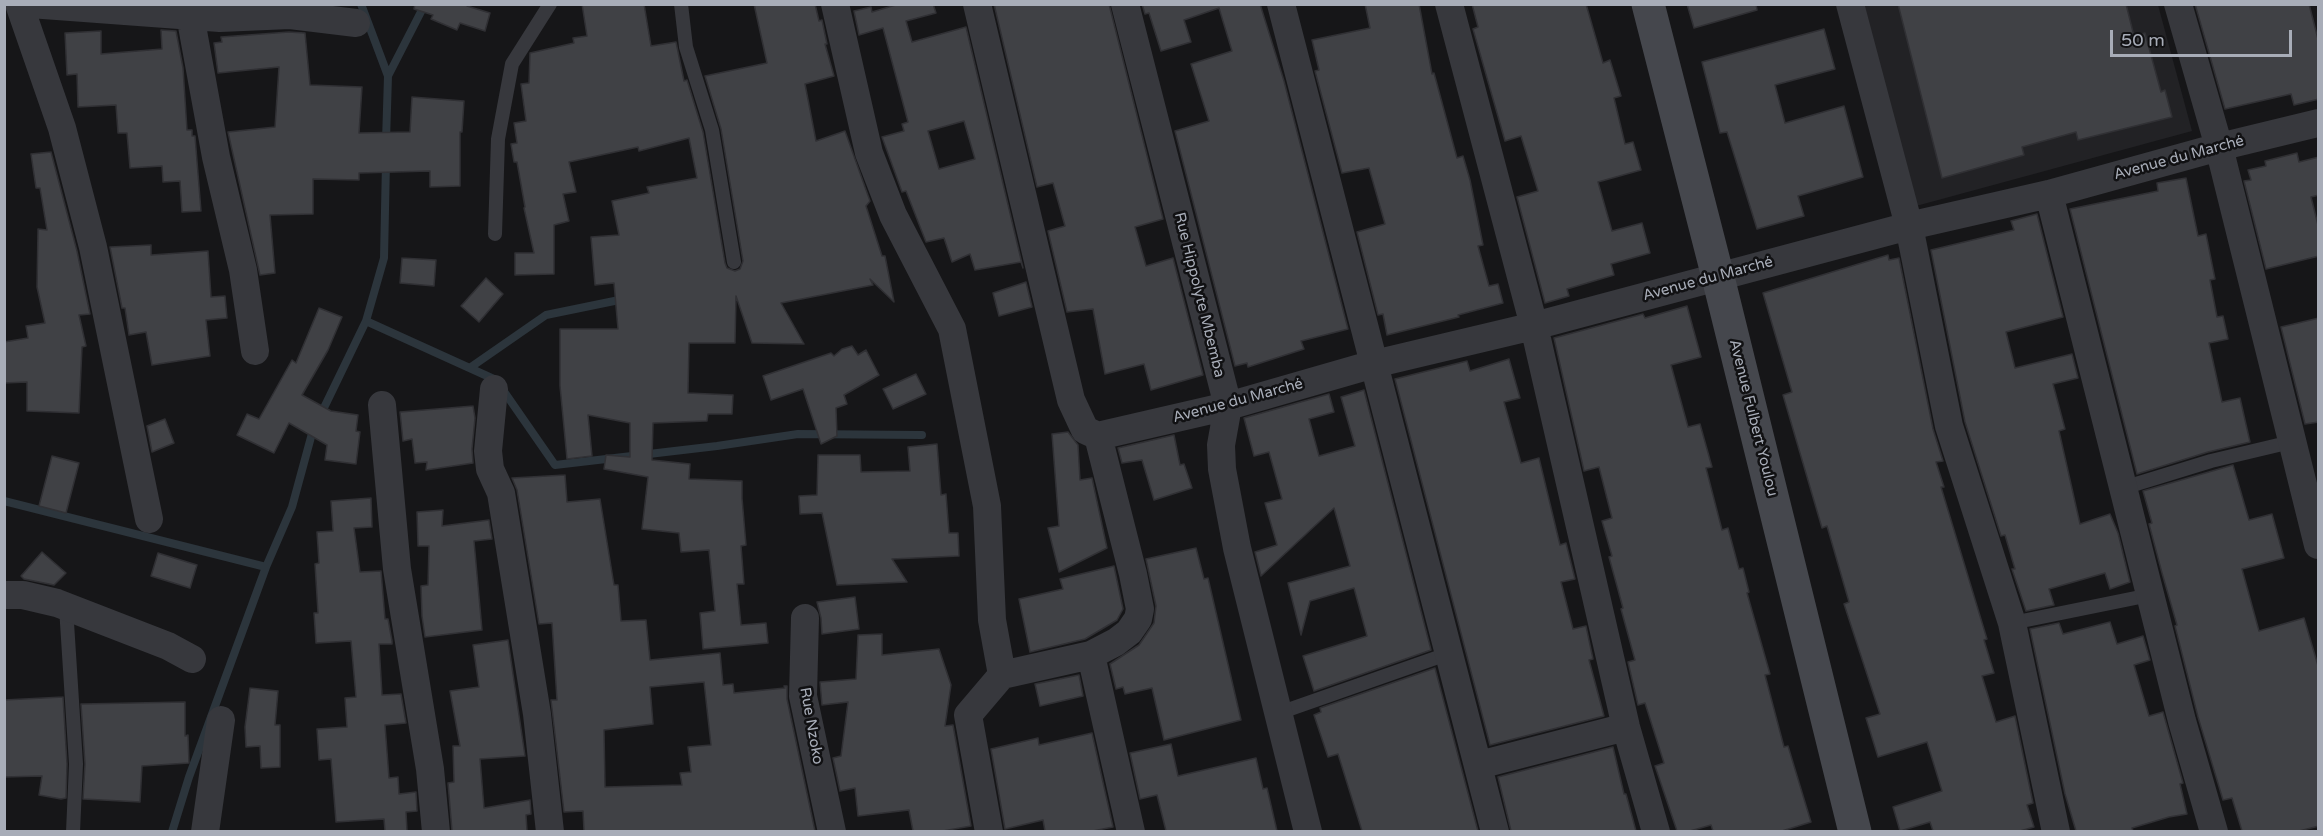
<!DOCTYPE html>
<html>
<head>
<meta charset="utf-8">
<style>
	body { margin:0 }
	#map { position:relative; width:2323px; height:836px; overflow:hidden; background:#161618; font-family:"Varela Round",sans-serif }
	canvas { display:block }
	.frame { position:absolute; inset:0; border:6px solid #a8adb8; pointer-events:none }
	.scale { position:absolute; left:2110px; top:30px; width:182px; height:27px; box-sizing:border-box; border:3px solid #a8adb8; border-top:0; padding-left:8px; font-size:18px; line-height:21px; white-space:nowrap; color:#a8adb8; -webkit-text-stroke:4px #111113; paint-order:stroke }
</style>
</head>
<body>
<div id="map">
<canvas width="2323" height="836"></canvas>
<div class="frame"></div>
<div class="scale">50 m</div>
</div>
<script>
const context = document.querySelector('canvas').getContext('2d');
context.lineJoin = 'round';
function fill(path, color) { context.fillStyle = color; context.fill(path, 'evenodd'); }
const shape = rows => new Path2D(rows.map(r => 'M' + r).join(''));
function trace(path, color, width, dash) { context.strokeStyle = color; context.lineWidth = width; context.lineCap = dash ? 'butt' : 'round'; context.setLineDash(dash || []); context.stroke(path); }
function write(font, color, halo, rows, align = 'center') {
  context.font = font + ' "Varela Round",sans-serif'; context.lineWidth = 5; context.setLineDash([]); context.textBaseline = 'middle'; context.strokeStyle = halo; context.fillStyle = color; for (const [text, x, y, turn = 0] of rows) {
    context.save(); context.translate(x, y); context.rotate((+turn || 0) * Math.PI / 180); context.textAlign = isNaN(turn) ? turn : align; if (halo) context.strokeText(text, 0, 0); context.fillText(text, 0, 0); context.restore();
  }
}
fill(shape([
	[1850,5,2158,5,2192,131,1905,209]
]), '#222225');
trace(shape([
	[361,4,388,76],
	[386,141,388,76,425,4],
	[366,321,496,380],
	[471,367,546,315,624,299],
	[503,390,555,465,717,446,798,434,922,435],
	[320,416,366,321,384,258,386,162],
	[4,501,266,567],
	[172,832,189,777,266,567,292,507,314,426]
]), '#2c353c', 8);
const building = shape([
	[415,4,468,4,467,6,490,13,485,31,460,23,457,30,431,19,433,15,414,9,415,4],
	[582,4,644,4,651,46,676,42,684,81,687,80,703,132,725,263,727,268,735,271,740,269,743,261,721,129,705,76,767,63,754,4,815,4,819,21,822,20,827,44,825,44,834,76,805,84,816,141,845,131,870,201,866,206,882,256,885,256,894,302,870,279,873,285,781,303,804,344,752,343,736,296,735,343,689,343,688,393,733,395,732,414,708,414,707,421,653,423,652,460,690,464,689,479,742,481,742,498,746,545,741,546,744,584,737,584,741,625,766,623,768,643,703,649,700,613,715,611,709,550,681,552,679,533,642,529,648,477,604,469,606,455,630,457,630,423,588,415,592,456,567,459,560,386,560,329,618,329,614,283,595,285,591,237,619,235,612,201,649,193,647,187,697,178,689,138,639,151,638,147,569,162,576,192,563,194,569,221,554,225,554,274,515,275,515,253,534,253,524,208,525,207,517,162,514,162,511,144,517,143,514,123,526,121,521,84,529,83,530,53,574,43,573,38,587,36,582,4],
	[899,4,933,4,936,13,906,21,912,42,966,27,1023,268,1021,262,975,270,970,254,952,262,944,238,926,242,906,191,902,192,882,137,904,131,902,124,908,122,883,28,859,35,854,11,871,7,872,12,899,4],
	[964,121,975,159,939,169,928,131,964,121],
	[994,4,1109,4,1163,219,1135,227,1146,266,1173,258,1203,375,1151,390,1144,364,1105,374,1093,309,1067,312,1048,231,1065,226,1053,183,1037,187,994,4],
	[1142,4,1260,4,1284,81,1348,329,1301,341,1304,349,1248,367,1247,363,1235,366,1175,131,1209,121,1191,64,1232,51,1219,8,1184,20,1191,42,1161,51,1149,13,1145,14,1142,4],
	[1365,4,1419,4,1432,74,1434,73,1457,158,1463,156,1470,180,1483,245,1478,246,1489,286,1498,284,1503,303,1458,315,1459,317,1387,335,1383,314,1378,315,1357,232,1385,224,1369,168,1342,173,1315,71,1319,70,1312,40,1370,28,1365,4],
	[1472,4,1586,4,1603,63,1610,60,1621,96,1614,98,1625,144,1633,142,1641,170,1598,182,1612,231,1642,223,1650,253,1611,264,1614,275,1567,289,1569,296,1545,303,1517,197,1538,191,1521,136,1505,141,1473,29,1478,27,1472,4],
	[1687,4,1756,4,1757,10,1694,28,1687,4],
	[1898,4,2126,4,2134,36,2145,33,2161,92,2165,90,2172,117,2078,140,2076,132,2022,147,2024,155,1942,178,1898,4],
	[2195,4,2309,4,2319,43,2319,99,2294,105,2291,94,2225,109,2195,4],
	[1824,29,1835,69,1775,85,1785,123,1844,106,1863,177,1798,196,1804,216,1757,229,1727,132,1720,133,1702,62,1824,29],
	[161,30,176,31,183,68,187,130,192,130,192,136,195,136,201,211,182,212,180,181,163,182,162,166,130,168,127,133,118,133,116,105,78,107,77,74,67,75,65,33,101,31,101,54,162,49,161,30],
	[289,32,305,33,310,85,362,87,359,133,410,132,412,97,464,101,462,132,460,132,460,186,430,187,430,171,359,173,359,180,313,179,313,214,270,215,275,273,260,275,228,132,275,127,279,67,218,73,214,43,222,42,221,37,289,32],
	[51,152,77,251,90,314,79,315,86,346,82,347,79,413,27,411,27,382,4,383,4,342,28,338,26,326,45,323,37,287,38,229,47,230,40,188,36,188,31,154,51,152],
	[2297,153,2299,162,2319,157,2319,195,2311,197,2319,229,2319,256,2266,269,2244,181,2251,180,2248,170,2266,166,2265,161,2297,153],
	[2186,178,2198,236,2206,234,2215,279,2210,280,2217,317,2223,316,2228,339,2209,343,2222,402,2240,398,2250,442,2208,452,2137,474,2070,209,2158,191,2157,183,2186,178],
	[2037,214,2063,317,2006,332,2015,368,2072,354,2078,378,2053,384,2065,429,2059,431,2080,524,2110,514,2118,533,2130,582,2110,589,2105,573,2049,589,2054,605,2026,611,2012,569,2015,569,2005,535,2001,536,1965,422,1931,250,2014,230,2011,221,2037,214],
	[151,245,151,255,208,251,211,297,225,296,227,318,206,320,210,356,152,365,146,332,129,335,125,308,122,308,110,247,151,245],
	[1888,255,1889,260,1899,258,1933,429,1943,461,1936,462,1944,487,1941,487,1987,639,1984,640,1994,673,1982,676,1996,722,2015,716,2033,803,2027,805,2034,827,2020,831,1933,831,1930,822,1900,831,1893,807,1942,791,1927,742,1878,757,1866,718,1880,714,1844,604,1849,602,1827,526,1822,528,1783,395,1792,392,1763,293,1888,255],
	[402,258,436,260,434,286,400,283,402,258],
	[486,278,503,294,479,322,461,306,486,278],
	[1026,282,1032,307,999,316,993,293,1026,282],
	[1687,306,1701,357,1671,365,1688,427,1700,424,1712,467,1706,468,1722,530,1728,528,1739,569,1743,568,1749,592,1747,593,1770,674,1765,675,1784,747,1788,746,1811,822,1782,831,1713,831,1711,825,1690,831,1677,831,1655,766,1664,763,1645,703,1638,705,1628,662,1635,660,1621,609,1623,608,1609,557,1612,556,1602,521,1612,518,1599,467,1584,471,1554,338,1643,314,1645,318,1687,306],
	[319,308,342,317,328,350,302,395,331,411,358,415,356,431,360,432,356,464,325,460,327,445,289,423,274,453,237,435,247,414,259,419,292,360,296,363,319,308],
	[2319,318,2319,422,2305,424,2281,327,2319,318],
	[852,346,858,355,866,350,879,375,844,395,847,404,836,408,837,436,821,444,803,389,771,400,763,376,831,353,834,356,842,349,852,346],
	[1509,359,1520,398,1504,402,1521,463,1539,458,1560,545,1566,543,1575,579,1561,582,1573,629,1586,626,1593,659,1589,660,1604,716,1490,745,1395,379,1467,361,1470,371,1509,359],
	[916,374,926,394,893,409,883,389,916,374],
	[1364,390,1431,650,1314,691,1303,656,1367,636,1354,588,1310,601,1301,635,1288,583,1350,566,1334,508,1261,576,1255,552,1277,545,1265,503,1282,499,1269,452,1254,456,1244,418,1329,394,1334,412,1309,419,1319,456,1355,446,1341,397,1364,390],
	[473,406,475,418,472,449,473,463,426,470,427,462,415,463,412,439,403,441,400,412,473,406],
	[165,419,174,443,152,452,147,426,165,419],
	[1068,432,1078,445,1080,480,1092,478,1107,548,1059,572,1048,528,1059,526,1052,434,1068,432],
	[1174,435,1180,465,1184,464,1192,488,1154,500,1142,460,1122,463,1118,448,1174,435],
	[937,444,941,495,946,494,949,533,958,533,959,556,892,559,907,582,837,585,822,513,800,514,799,496,817,495,818,455,860,455,861,472,910,471,908,447,937,444],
	[52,456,79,463,66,513,39,506,52,456],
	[2233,465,2249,520,2272,514,2284,558,2242,569,2259,631,2304,618,2319,669,2319,826,2299,831,2242,831,2232,798,2223,800,2198,717,2175,626,2177,625,2162,573,2149,524,2152,523,2143,491,2233,465],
	[565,475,567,502,600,499,614,585,618,585,621,621,646,620,650,660,720,653,723,685,733,684,734,693,785,688,784,686,787,686,787,699,815,831,584,831,583,811,564,812,551,700,557,700,552,623,539,624,517,490,512,478,565,475],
	[704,682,711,745,688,747,691,772,680,773,682,785,605,787,604,730,653,724,650,687,704,682],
	[371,498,372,527,354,528,360,572,381,571,385,619,388,619,392,641,392,644,379,644,382,695,401,694,406,723,385,725,389,778,398,777,399,794,416,792,417,811,406,812,407,831,385,831,384,819,336,822,331,759,319,760,317,729,347,727,345,698,356,697,351,641,316,643,314,613,318,613,315,564,319,563,317,532,333,531,331,501,371,498],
	[443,510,442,526,489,520,492,539,474,541,482,630,425,637,422,616,421,586,428,585,429,546,418,546,417,512,443,510],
	[1196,548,1204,579,1208,578,1241,720,1164,740,1152,688,1125,694,1123,687,1116,689,1110,664,1139,645,1154,623,1156,606,1146,559,1196,548],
	[42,552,66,573,54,585,24,579,21,576,42,552],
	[158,553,197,565,190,588,151,576,158,553],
	[1114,566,1123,609,1117,620,1085,639,1030,652,1019,599,1063,589,1060,579,1114,566],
	[855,597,859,629,822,634,821,618,817,602,855,597],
	[2110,622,2117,644,2143,636,2150,660,2134,665,2149,716,2163,712,2183,783,2180,784,2187,814,2169,817,2132,828,2133,831,2076,831,2065,794,2030,629,2059,623,2063,634,2110,622],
	[882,634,882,655,939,649,951,685,945,726,953,725,971,826,943,831,913,831,909,810,858,816,855,788,840,791,833,758,841,756,848,702,822,705,820,682,856,679,858,635,882,634],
	[508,640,525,756,480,759,484,808,530,800,531,814,526,815,527,831,452,831,448,783,454,782,453,746,460,746,450,691,479,687,473,645,508,640],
	[1435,668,1478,831,1362,831,1338,754,1328,757,1314,715,1321,712,1320,708,1435,668],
	[1079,675,1083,696,1040,706,1035,684,1079,675],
	[250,688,278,691,275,725,280,725,280,767,261,768,260,746,246,747,245,727,250,688],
	[63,697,67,764,66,798,61,799,39,795,42,776,4,777,4,700,63,697],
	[185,702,185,736,188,735,189,763,142,766,140,802,83,799,85,764,81,704,185,702],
	[1092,733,1113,827,1093,831,1045,831,1043,820,1005,829,991,749,1038,738,1039,745,1092,733],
	[1171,744,1178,776,1256,758,1263,789,1267,788,1277,831,1166,831,1157,795,1140,799,1130,753,1171,744],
	[1613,747,1624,794,1626,794,1636,831,1511,831,1498,777,1613,747]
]);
fill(building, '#404145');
trace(building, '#303034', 1.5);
trace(shape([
	[681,4,686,47,712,130,734,262],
	[495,234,498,139,512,64,550,4],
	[2123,488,2211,461,2291,442],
	[66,607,76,764,73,832],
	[2012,623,2150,595],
	[1279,713,1450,653]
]), '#37383d', 14);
trace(shape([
	[19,4,62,128,93,247,149,519],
	[30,4,220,18,290,15,356,23],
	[188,4,216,157,243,270,255,351],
	[835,4,869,153,893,215,952,329,987,506,992,620,1002,675,968,715,989,832],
	[977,4,1071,400,1085,430,1098,436,1133,574,1140,609,1138,619,1129,632,1116,642,1091,655,1002,675],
	[1125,4,1228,406,1221,445,1222,469,1237,548,1308,832],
	[1281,4,1495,832],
	[1449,4,1534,326,1626,727,1656,832],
	[1850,4,1909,226,1949,426,2012,623,2056,832],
	[2178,4,2219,147,2318,545],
	[2049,194,2182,721,2214,832],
	[494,389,488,451,490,469,501,493,537,714,550,832],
	[382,405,397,569,430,769,436,832],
	[1098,436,1228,406,1374,364,1534,326,1909,226,2049,194,2219,147,2318,123],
	[4,595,23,595,57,603,168,646,192,659],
	[805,618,803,696,832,832],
	[1091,655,1131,832],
	[1479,765,1626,727],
	[205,832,221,720]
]), '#37383d', 28);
trace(shape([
	[1648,4,1718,277,1855,832]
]), '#45474d', 33);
write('15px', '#a8adb8', '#111113', [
	["Avenue du Marché",2179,158,-15],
	["Avenue du Marché",1708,279,-15],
	["Rue Hippolyte Mbemba",1199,295,76],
	["Avenue du Marché",1238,401,-15],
	["Avenue Fulbert Youlou",1753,418,76],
	["Rue Nzoko",811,726,80]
]);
</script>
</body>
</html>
